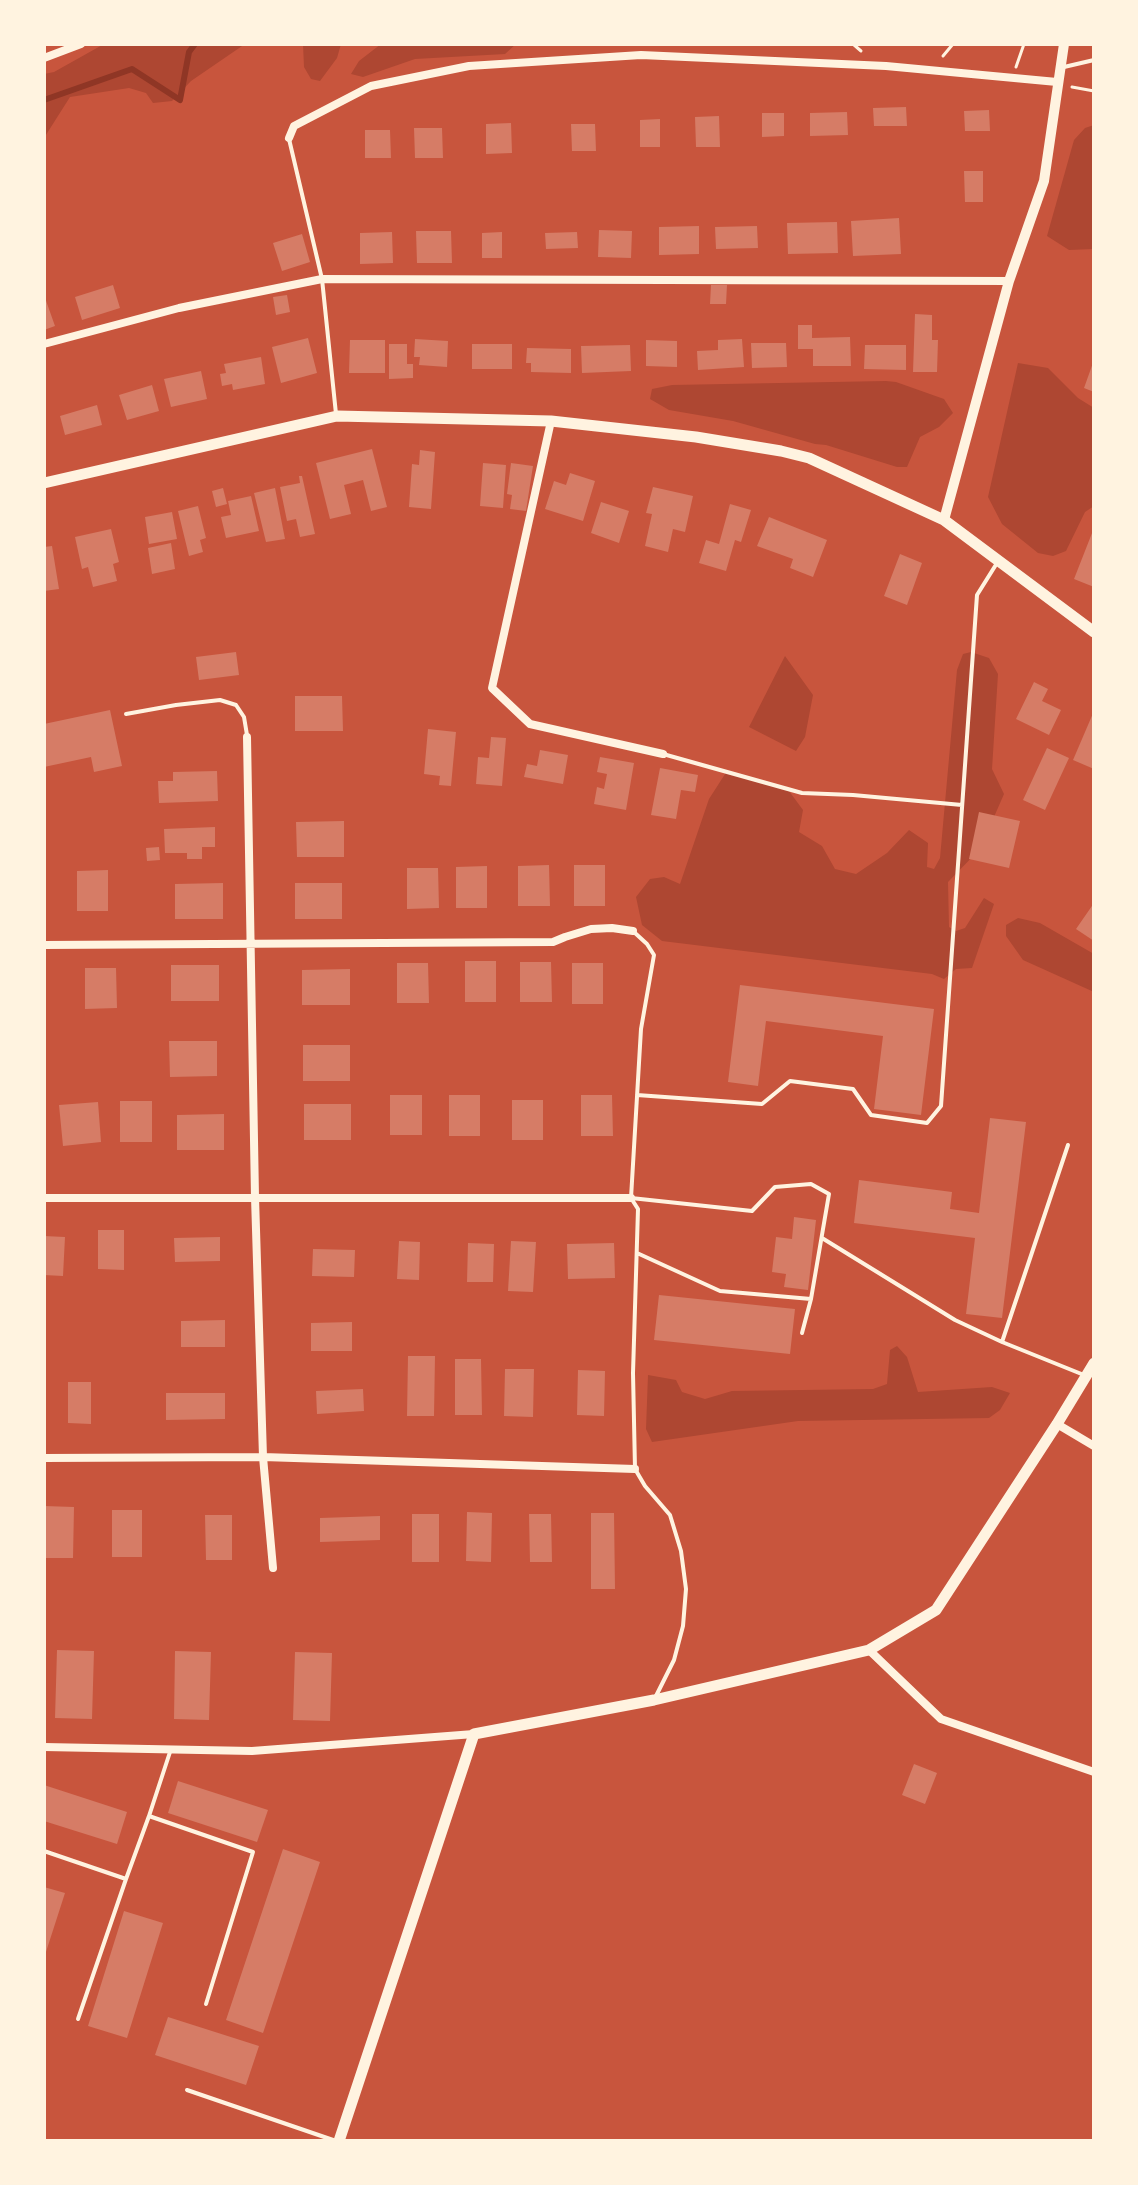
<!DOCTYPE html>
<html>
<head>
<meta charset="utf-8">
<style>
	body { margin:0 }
	#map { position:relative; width:1138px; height:2185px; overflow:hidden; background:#c8553d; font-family:Overpass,sans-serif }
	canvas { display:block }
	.frame { position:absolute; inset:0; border:46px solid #fff3e0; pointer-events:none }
</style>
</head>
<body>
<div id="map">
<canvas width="1138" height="2185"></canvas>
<div class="frame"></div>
</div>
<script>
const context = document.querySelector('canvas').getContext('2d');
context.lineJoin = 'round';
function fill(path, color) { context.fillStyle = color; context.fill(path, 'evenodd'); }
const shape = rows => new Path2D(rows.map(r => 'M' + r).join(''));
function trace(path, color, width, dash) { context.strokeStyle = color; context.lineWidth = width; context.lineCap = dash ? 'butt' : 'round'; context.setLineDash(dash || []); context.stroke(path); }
fill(shape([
	[104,44,245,44,191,81,172,101,153,103,146,93,129,88,70,97,44,138,44,74,54,72],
	[303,44,341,44,337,58,320,81,311,79,304,67],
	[381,44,516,44,505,54,415,59,363,77,351,74,359,61],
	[1094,125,1094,249,1069,250,1047,236,1074,140,1085,128],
	[1018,363,1048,368,1078,398,1094,408,1094,506,1085,512,1066,551,1053,556,1038,553,1002,524,988,497],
	[886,381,896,382,944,399,953,413,939,427,920,437,907,467,897,467,826,445,815,444,733,421,669,410,650,399,652,389,672,385],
	[971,652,989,658,998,674,992,769,1004,794,980,849,948,882,949,927,956,931,965,928,984,898,994,904,972,968,956,969,944,979,932,974,662,941,642,925,636,897,650,879,664,877,680,884,709,799,727,771,786,787,803,810,799,832,822,846,835,869,856,874,887,853,909,830,928,843,927,867,934,869,940,858,957,670,963,654],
	[785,656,813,695,805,737,796,751,749,727],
	[1018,918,1040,923,1094,954,1094,992,1023,960,1006,936,1006,925],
	[897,1346,907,1357,918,1392,992,1387,1010,1393,1000,1410,989,1418,798,1421,652,1442,646,1429,648,1375,676,1380,682,1392,705,1399,732,1391,873,1389,887,1384,890,1350]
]), '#ae4732');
trace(shape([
	[44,100,132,69,180,100,189,52,195,44]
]), '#8f3625', 6);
fill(shape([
	[906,107,907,126,874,126,873,108],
	[989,110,990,131,965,131,964,111],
	[847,112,848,135,810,136,810,113],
	[762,113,784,113,784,136,762,137],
	[719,116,720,147,696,147,695,117],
	[660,119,660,147,640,147,640,120],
	[511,123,512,153,486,154,486,124],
	[571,124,595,124,596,151,572,151],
	[414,128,442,128,443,158,415,158],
	[365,130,390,130,391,158,365,158],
	[964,171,983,171,983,202,965,202],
	[899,218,901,254,853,256,851,221],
	[837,222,838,253,788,254,787,223],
	[699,226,699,254,659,255,659,227],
	[757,226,758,248,716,249,715,227],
	[599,230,632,231,631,258,598,257],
	[416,231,451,231,452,263,417,263],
	[392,232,393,263,360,264,360,233],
	[502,232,502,258,482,258,482,233],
	[577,232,578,248,546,249,545,233],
	[302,234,310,262,282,271,273,243],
	[113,285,120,308,82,320,75,297],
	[711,285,727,285,726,304,710,304],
	[44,295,55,326,44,330],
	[287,295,290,312,276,315,273,297],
	[915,314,932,315,932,340,938,340,937,372,913,372],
	[798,325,812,325,812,338,850,337,851,366,813,366,813,349,798,349],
	[308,338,317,373,281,383,272,347],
	[415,339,448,341,447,367,419,365,420,357,414,357],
	[742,339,744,367,698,370,697,351,718,350,718,340],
	[350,340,385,340,385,373,349,373],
	[646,340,677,341,677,367,646,366],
	[751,343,786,343,787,367,752,368],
	[389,344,407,344,407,364,413,364,413,378,389,379],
	[472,344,512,344,512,369,472,369],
	[630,345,631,371,582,373,581,346],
	[865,345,906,345,906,370,864,369],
	[527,348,571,349,571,373,531,372,531,363,526,363],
	[261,357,265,384,233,390,232,384,222,386,220,374,226,373,224,364],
	[1094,360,1094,392,1084,388],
	[201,371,207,399,171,407,164,379],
	[152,385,159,411,127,420,119,395],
	[97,405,102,425,65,435,60,416],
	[372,449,387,507,371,511,363,480,344,485,351,514,330,519,316,463],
	[420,450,435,452,431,509,409,507,412,464,419,465],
	[483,463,506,465,503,508,480,506],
	[511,463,533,466,526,511,510,509,512,495,507,494],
	[570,473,595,481,583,521,545,509,554,481,566,485],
	[299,476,302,476,315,534,300,537,296,519,287,521,280,487,300,483],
	[653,487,693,496,685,532,673,529,668,552,645,546,652,514,646,513],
	[223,488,227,504,216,507,212,491],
	[275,488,285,539,266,542,254,493],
	[251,496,259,531,226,538,221,517,231,515,228,501],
	[601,502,629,511,619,543,591,533],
	[730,504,751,510,741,542,735,540,726,571,699,563,706,540,719,544],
	[198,506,206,538,200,540,203,552,189,556,178,511],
	[172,512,177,539,149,544,145,517],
	[769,517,827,540,813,577,790,568,793,559,757,546],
	[1094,528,1094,587,1074,579],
	[111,529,119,562,113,564,117,581,93,587,88,567,82,569,75,537],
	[171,543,175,569,152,574,148,548],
	[52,546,59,589,44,591,44,547],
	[900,554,922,563,907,605,884,596],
	[236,652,239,675,199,680,196,657],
	[1034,682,1048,689,1042,701,1061,710,1049,735,1016,719],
	[295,696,342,696,343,731,295,731],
	[110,710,122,766,94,772,91,757,44,767,44,724],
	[1094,711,1094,769,1073,760],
	[428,729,456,732,451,786,439,785,440,776,424,774],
	[491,737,506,738,502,786,476,784,478,757,489,758],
	[1047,748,1069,758,1045,810,1023,800],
	[540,750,568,755,563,784,524,777,527,764,537,766],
	[600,757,634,763,626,810,594,804,597,787,604,789,607,774,597,772],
	[660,768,698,775,695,792,681,790,676,819,651,815],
	[217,771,218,801,159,803,158,781,173,781,173,772],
	[979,812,1020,821,1009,868,969,859],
	[344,821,344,857,297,857,296,822],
	[215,827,215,847,202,847,202,859,187,859,187,853,165,853,164,829],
	[159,847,160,860,147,861,146,848],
	[549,865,550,906,518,906,518,866],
	[574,865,605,865,605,906,574,906],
	[487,866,487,908,456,908,456,867],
	[407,868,438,868,439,908,407,909],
	[108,870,108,911,77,911,77,871],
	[223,883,223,919,175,919,175,884],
	[295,883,342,883,342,919,295,919],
	[1094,903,1094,941,1076,929],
	[465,961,496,961,496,1002,465,1002],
	[520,962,551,962,552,1002,520,1002],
	[397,963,428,963,429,1003,397,1003],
	[572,963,603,963,603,1004,572,1004],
	[171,965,219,965,219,1001,171,1001],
	[85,968,116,968,117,1008,85,1009],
	[350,969,350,1005,302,1005,302,970],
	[740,985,934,1009,921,1115,874,1109,883,1036,766,1021,758,1086,728,1082],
	[169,1041,217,1041,217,1076,170,1077],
	[303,1045,350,1045,350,1081,303,1081],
	[390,1095,422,1095,422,1135,390,1135],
	[449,1095,480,1095,480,1136,449,1136],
	[581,1095,612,1095,613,1136,581,1136],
	[512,1100,543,1100,543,1140,512,1140],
	[120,1101,152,1101,152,1142,120,1142],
	[98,1102,101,1142,63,1146,59,1105],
	[304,1104,351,1104,351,1140,304,1140],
	[224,1114,224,1150,177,1150,177,1115],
	[990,1118,1026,1122,1002,1318,966,1314,975,1238,854,1223,859,1180,952,1192,950,1209,979,1213],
	[794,1217,816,1220,808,1290,784,1287,786,1274,772,1272,776,1237,792,1239],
	[98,1230,124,1230,124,1270,98,1269],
	[44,1236,65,1237,63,1276,44,1275],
	[220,1237,220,1261,175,1262,174,1238],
	[399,1241,420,1242,419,1280,397,1279],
	[511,1241,536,1242,533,1292,508,1291],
	[468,1243,494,1244,493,1282,467,1282],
	[614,1243,615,1278,568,1279,567,1244],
	[313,1249,355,1250,354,1277,312,1276],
	[659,1295,795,1309,790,1354,654,1340],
	[225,1320,225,1347,181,1347,181,1321],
	[352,1322,352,1351,311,1351,311,1323],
	[408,1356,435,1356,434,1416,407,1416],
	[455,1359,481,1359,482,1415,455,1415],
	[505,1369,534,1369,533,1417,504,1416],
	[578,1370,605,1371,604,1416,577,1415],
	[68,1382,91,1382,91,1424,68,1423],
	[363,1389,364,1411,317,1414,316,1391],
	[166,1393,225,1393,225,1419,166,1420],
	[44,1506,74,1507,73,1558,44,1558],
	[112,1510,142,1510,142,1557,112,1557],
	[467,1512,492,1513,491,1562,466,1561],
	[591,1513,614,1513,615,1589,591,1589],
	[412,1514,439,1514,439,1562,412,1562],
	[529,1514,551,1514,552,1562,530,1562],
	[205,1515,232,1515,232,1560,206,1560],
	[380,1516,380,1540,320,1542,320,1518],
	[57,1650,94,1651,92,1719,55,1718],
	[175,1651,211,1652,209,1720,174,1719],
	[295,1652,332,1653,330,1721,293,1720],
	[914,1764,937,1773,925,1804,902,1795],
	[178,1781,268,1810,257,1842,168,1813],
	[44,1785,127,1812,117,1844,44,1821],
	[283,1849,320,1862,263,2033,226,2020],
	[44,1887,65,1893,45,1955,44,1955],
	[124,1911,163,1923,127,2038,88,2026],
	[168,2017,259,2046,246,2085,155,2055]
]), '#d67c66');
trace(shape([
	[853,44,861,51],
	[943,56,953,44],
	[1016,67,1024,44],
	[1072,87,1094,91]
]), '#fff3e0', 3);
trace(shape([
	[1064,67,1094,60],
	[289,139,322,279,336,414],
	[126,714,176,705,220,700,236,705,244,717,247,735],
	[663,754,802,793,853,795,962,805],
	[635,933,647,944,654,955,641,1029,631,1198,638,1209,633,1373,635,1469,645,1486,670,1515,681,1551,686,1589,683,1626,674,1660,655,1698],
	[637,1095,762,1104,790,1081,853,1089,871,1115,927,1123,941,1106,977,595,997,563],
	[1068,1145,1002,1342,1084,1375],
	[631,1198,752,1211,775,1187,811,1184,829,1194,811,1299,802,1333],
	[822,1238,955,1320,1002,1342],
	[637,1253,720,1291,811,1299],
	[149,1816,253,1852,206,2004],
	[44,1851,126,1879,78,2019],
	[126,1879,149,1816,171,1749],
	[187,2090,336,2141]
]), '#fff3e0', 4);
trace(shape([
	[44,58,81,44],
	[289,138,294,126,371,86,469,66,641,55,886,66,1057,82],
	[44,344,179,308,322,279,1009,281],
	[551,421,492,688,530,724,663,754],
	[247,737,255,1197,263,1457,273,1568],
	[44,945,553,942,565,937,591,929,612,928,633,931],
	[44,1198,631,1198],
	[1057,1424,1094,1446],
	[44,1458,263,1457,635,1469],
	[869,1650,941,1719,1094,1772],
	[44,1747,252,1751,474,1734]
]), '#fff3e0', 8);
trace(shape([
	[944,520,1009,281,1044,181,1064,44]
]), '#fff3e0', 10);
trace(shape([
	[44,483,337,416,551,421,696,437,781,451,809,458,944,520,1094,632],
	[339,2141,474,1734,654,1700,869,1650,936,1610,1057,1424,1094,1363]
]), '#fff3e0', 11);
</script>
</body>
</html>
